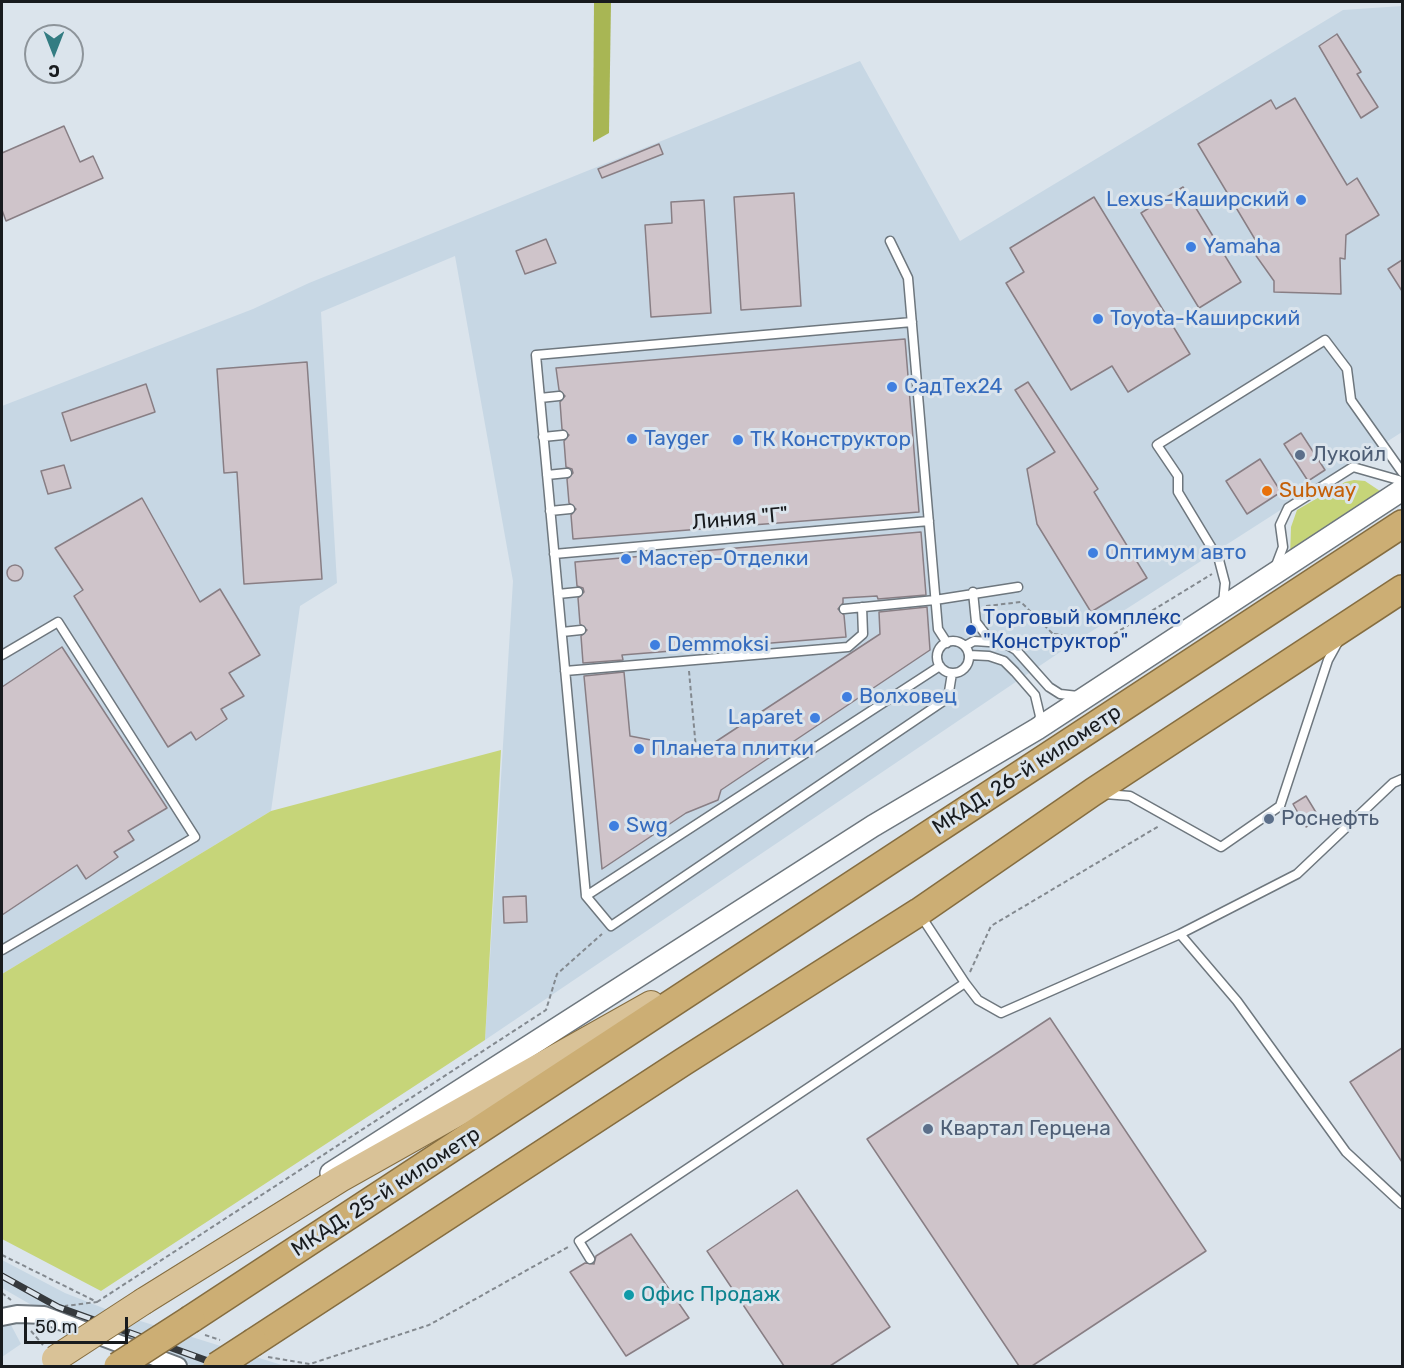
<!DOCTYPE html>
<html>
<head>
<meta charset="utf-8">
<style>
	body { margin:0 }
	#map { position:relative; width:1404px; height:1368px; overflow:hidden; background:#dbe4ec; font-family:Rubik,sans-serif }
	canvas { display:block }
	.frame { position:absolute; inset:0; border:3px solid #181b1e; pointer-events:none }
	.north { position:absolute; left:24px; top:24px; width:60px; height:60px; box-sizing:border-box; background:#dbe4ec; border:2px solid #8d949a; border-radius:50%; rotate:180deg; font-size:16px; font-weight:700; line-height:24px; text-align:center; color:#181b1e }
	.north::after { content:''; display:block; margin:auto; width:21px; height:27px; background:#337c82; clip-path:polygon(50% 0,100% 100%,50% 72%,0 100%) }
	.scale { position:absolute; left:24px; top:1317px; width:104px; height:27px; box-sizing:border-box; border:3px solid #181b1e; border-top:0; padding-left:8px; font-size:18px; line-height:21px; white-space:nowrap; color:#181b1e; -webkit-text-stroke:4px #dbe4ec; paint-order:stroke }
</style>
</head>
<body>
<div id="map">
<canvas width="1404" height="1368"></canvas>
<div class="frame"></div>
<div class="north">С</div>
<div class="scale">50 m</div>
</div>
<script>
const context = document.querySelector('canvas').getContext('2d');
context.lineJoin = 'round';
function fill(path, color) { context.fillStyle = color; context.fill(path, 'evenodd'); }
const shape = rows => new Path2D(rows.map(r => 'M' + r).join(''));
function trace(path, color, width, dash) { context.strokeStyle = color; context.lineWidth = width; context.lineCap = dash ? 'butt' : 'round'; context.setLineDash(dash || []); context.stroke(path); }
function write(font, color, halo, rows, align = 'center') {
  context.font = font + ' Rubik,sans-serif'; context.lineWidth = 6; context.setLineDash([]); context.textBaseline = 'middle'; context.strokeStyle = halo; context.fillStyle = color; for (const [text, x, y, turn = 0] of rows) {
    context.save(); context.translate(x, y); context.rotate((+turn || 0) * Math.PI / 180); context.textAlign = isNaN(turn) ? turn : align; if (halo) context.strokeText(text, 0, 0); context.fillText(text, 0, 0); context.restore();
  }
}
fill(shape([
	[1402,6,1402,432,1078,640,485,1040,513,581,455,256,321,312,337,583,300,606,271,811,2,974,2,406,253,309,309,283,860,61,960,241,1343,10],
	[2,1260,65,1293,121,1315,285,1366,194,1366,42,1311,2,1288],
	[2,1308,21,1344,2,1357]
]), '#c7d7e4');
fill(shape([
	[1354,480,1365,481,1386,495,1290,558,1291,527,1297,510,1345,482],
	[501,750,485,1040,101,1291,2,1239,2,974,271,811]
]), '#c6d579');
fill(shape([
	[594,2,611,2,609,133,593,142]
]), '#a8b654');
const building = shape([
	[1337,34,1361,72,1357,74,1378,107,1361,118,1319,46,1337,34],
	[1295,98,1347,185,1357,178,1379,215,1346,235,1345,259,1340,258,1341,294,1274,292,1274,281,1252,250,1259,246,1198,144,1271,100,1276,109,1295,98],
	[64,126,80,162,93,156,103,178,6,221,2,210,2,153,64,126],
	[659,144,663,154,602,178,598,169,659,144],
	[1183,187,1241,282,1199,308,1141,213,1183,187],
	[794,193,801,306,741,310,734,197,794,193],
	[1094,197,1190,354,1128,392,1112,366,1071,390,1006,283,1024,272,1010,248,1094,197],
	[704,200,711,313,651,317,645,225,672,223,671,202,704,200],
	[546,239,556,263,525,274,516,251,546,239],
	[1402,260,1402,291,1388,269,1402,260],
	[905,339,919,512,573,539,571,515,576,509,569,503,567,479,573,473,572,469,566,467,564,441,569,435,562,429,560,402,565,396,559,390,556,368,905,339],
	[307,362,322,579,244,584,237,472,224,473,217,369,307,362],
	[1028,382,1098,489,1094,492,1147,578,1091,612,1037,524,1027,469,1055,452,1015,390,1028,382],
	[146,384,155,412,71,441,62,413,146,384],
	[1301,433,1325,470,1308,481,1284,444,1301,433],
	[1260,459,1281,492,1247,514,1226,481,1260,459],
	[64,465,71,488,48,494,41,471,64,465],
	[142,498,200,602,220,589,260,655,229,673,244,696,221,709,227,719,196,740,191,732,168,747,74,596,83,590,55,548,142,498],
	[921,532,926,595,878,599,877,596,843,598,843,603,838,609,844,615,846,637,622,655,623,660,583,663,581,636,587,630,580,624,578,598,584,592,583,588,577,586,575,562,921,532],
	'7 573a8 8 0 1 1 16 0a8 8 0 1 1-16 0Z',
	[927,607,930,650,721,790,718,800,686,813,602,869,584,676,624,672,630,736,703,750,880,634,879,612,927,607],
	[62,647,167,808,128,831,134,840,114,852,118,857,86,879,77,865,2,915,2,687,62,647],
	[1306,796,1320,819,1306,827,1293,804,1306,796],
	[526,896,527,922,504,923,503,897,526,896],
	[1050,1018,1206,1251,1032,1366,1019,1366,867,1139,1050,1018],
	[1402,1048,1402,1162,1350,1082,1402,1048],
	[797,1190,890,1327,830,1366,784,1366,707,1251,797,1190],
	[631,1234,689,1318,626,1356,570,1272,585,1263,594,1264,596,1256,631,1234]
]);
fill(building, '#cfc4ca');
trace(building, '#887e84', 1.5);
const service = shape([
	[890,241,908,278,938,629,947,643],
	[912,322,536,355,586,896,611,926,948,698,952,673],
	[540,398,559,396],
	[543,437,563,435],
	[547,475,567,473],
	[550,511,570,509],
	[554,554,929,521],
	[1275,568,1283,547,1280,525,1288,508,1353,467,1402,481],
	[973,592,976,622,990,640],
	[558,594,578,592],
	[1223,603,1225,583,1219,560,1178,492,1178,476,1157,445,1325,340,1347,369,1351,400,1402,472],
	[844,609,935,600,1018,587],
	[562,632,581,630],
	'937 657a16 16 0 1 1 32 0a16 16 0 1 1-32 0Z',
	[965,646,974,641,1004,643,1016,650,1049,687,1060,694,1078,696],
	[2,655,58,622,195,837,2,950],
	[969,655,989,656,1004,661,1015,672,1035,695,1040,716,1038,723],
	[565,671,848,647,863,634,862,607],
	[1105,794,1130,796,1221,847,1280,806,1328,660,1339,640],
	[586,896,940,666],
	[1180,934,1297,874,1393,783,1402,779],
	[965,983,978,1000,1001,1013,1180,934,1237,1001,1346,1152,1402,1204],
	[590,1259,579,1241,965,983,921,916]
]);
const minor = shape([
	[2,1317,17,1314,44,1315,178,1366]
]);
const tertiary = shape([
	[331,1173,873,826,1037,729,1402,490]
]);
const primary = shape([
	[144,1301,340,1179,651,1004]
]);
const trunk = shape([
	[191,1319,1402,524],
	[254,1342,683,1062,919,912,1093,792,1402,589]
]);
trace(service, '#6e777e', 11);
trace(minor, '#6e777e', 20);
trace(tertiary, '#6e777e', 24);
trace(primary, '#856d40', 28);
trace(trunk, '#856d40', 30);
trace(shape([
	[986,606,1021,602,1060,641],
	[1054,634,1062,635,1083,648,1091,648,1212,574],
	[689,671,696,749],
	[970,972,991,926,1159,826],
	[2,1255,97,1302,65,1306],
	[2,1293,11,1300],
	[97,1302,546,1010,557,974,602,934],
	[31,1331,43,1345],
	[205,1335,220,1340],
	[268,1357,310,1364,429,1325,570,1246]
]), '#83898f', 2, [4.5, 3]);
trace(service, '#fff', 8);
trace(minor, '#fff', 16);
trace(tertiary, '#fff', 21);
trace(primary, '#d9c297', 26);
trace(trunk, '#ccae74', 27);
const rail = shape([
	[2,1276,58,1307,222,1366]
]);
trace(rail, '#35393d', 7);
trace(rail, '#dbe4ec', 4.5, [14]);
const primaryBridge = shape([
	[55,1359,144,1301]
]);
const trunkBridge = shape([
	[118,1366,191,1319],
	[217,1366,254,1342]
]);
trace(primaryBridge, '#856d40', 28, []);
trace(trunkBridge, '#856d40', 30, []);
trace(primaryBridge, '#d9c297', 26);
trace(trunkBridge, '#ccae74', 27);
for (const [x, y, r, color] of [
	[1301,200,6,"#3f7fe0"],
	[1191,247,6,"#3f7fe0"],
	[1098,319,6,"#3f7fe0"],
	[892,387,6,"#3f7fe0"],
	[632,439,6,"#3f7fe0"],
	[738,440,6,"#3f7fe0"],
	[1300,455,6,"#5c6f8a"],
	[1267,491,6,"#e8710a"],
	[1093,553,6,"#3f7fe0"],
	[626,559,6,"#3f7fe0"],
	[971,630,6,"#1a4fb4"],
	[655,645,6,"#3f7fe0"],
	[847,697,6,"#3f7fe0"],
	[815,718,6,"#3f7fe0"],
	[639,749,6,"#3f7fe0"],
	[1269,819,6,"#5c6f8a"],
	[614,826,6,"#3f7fe0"],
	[928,1129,6,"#5c6f8a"],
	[629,1295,6,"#0f9aa8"]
]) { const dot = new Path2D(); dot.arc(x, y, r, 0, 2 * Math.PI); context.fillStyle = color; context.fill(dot); trace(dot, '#dbe4ec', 2); }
write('21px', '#366cbe', '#dbe4ec', [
	["Lexus-Каширский",1289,200,"right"],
	["Yamaha",1203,247],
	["Toyota-Каширский",1110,319],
	["СадТех24",904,387],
	["Tayger",644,439],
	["ТК Конструктор",750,440],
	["Оптимум авто",1105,553],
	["Мастер-Отделки",638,559],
	["Demmoksi",667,645],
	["Волховец",859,697],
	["Laparet",803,718,"right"],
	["Планета плитки",651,749],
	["Swg",626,826]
], 'left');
write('21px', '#4e5e75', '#dbe4ec', [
	["Лукойл",1312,455],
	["Роснефть",1281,819],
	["Квартал Герцена",940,1129]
], 'left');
write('21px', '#c56008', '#dbe4ec', [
	["Subway",1279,491]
], 'left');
write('21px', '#181b1e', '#dbe4ec', [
	["Линия \"Г\"",740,519,-5],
	["МКАД, 26-й километр",1027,770,-33],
	["МКАД, 25-й километр",386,1192,-33]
]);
write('21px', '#164399', '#dbe4ec', [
	["Торговый комплекс",983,618],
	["\"Конструктор\"",983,642]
], 'left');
write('21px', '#0d838f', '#dbe4ec', [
	["Офис Продаж",641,1295]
], 'left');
</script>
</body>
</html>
